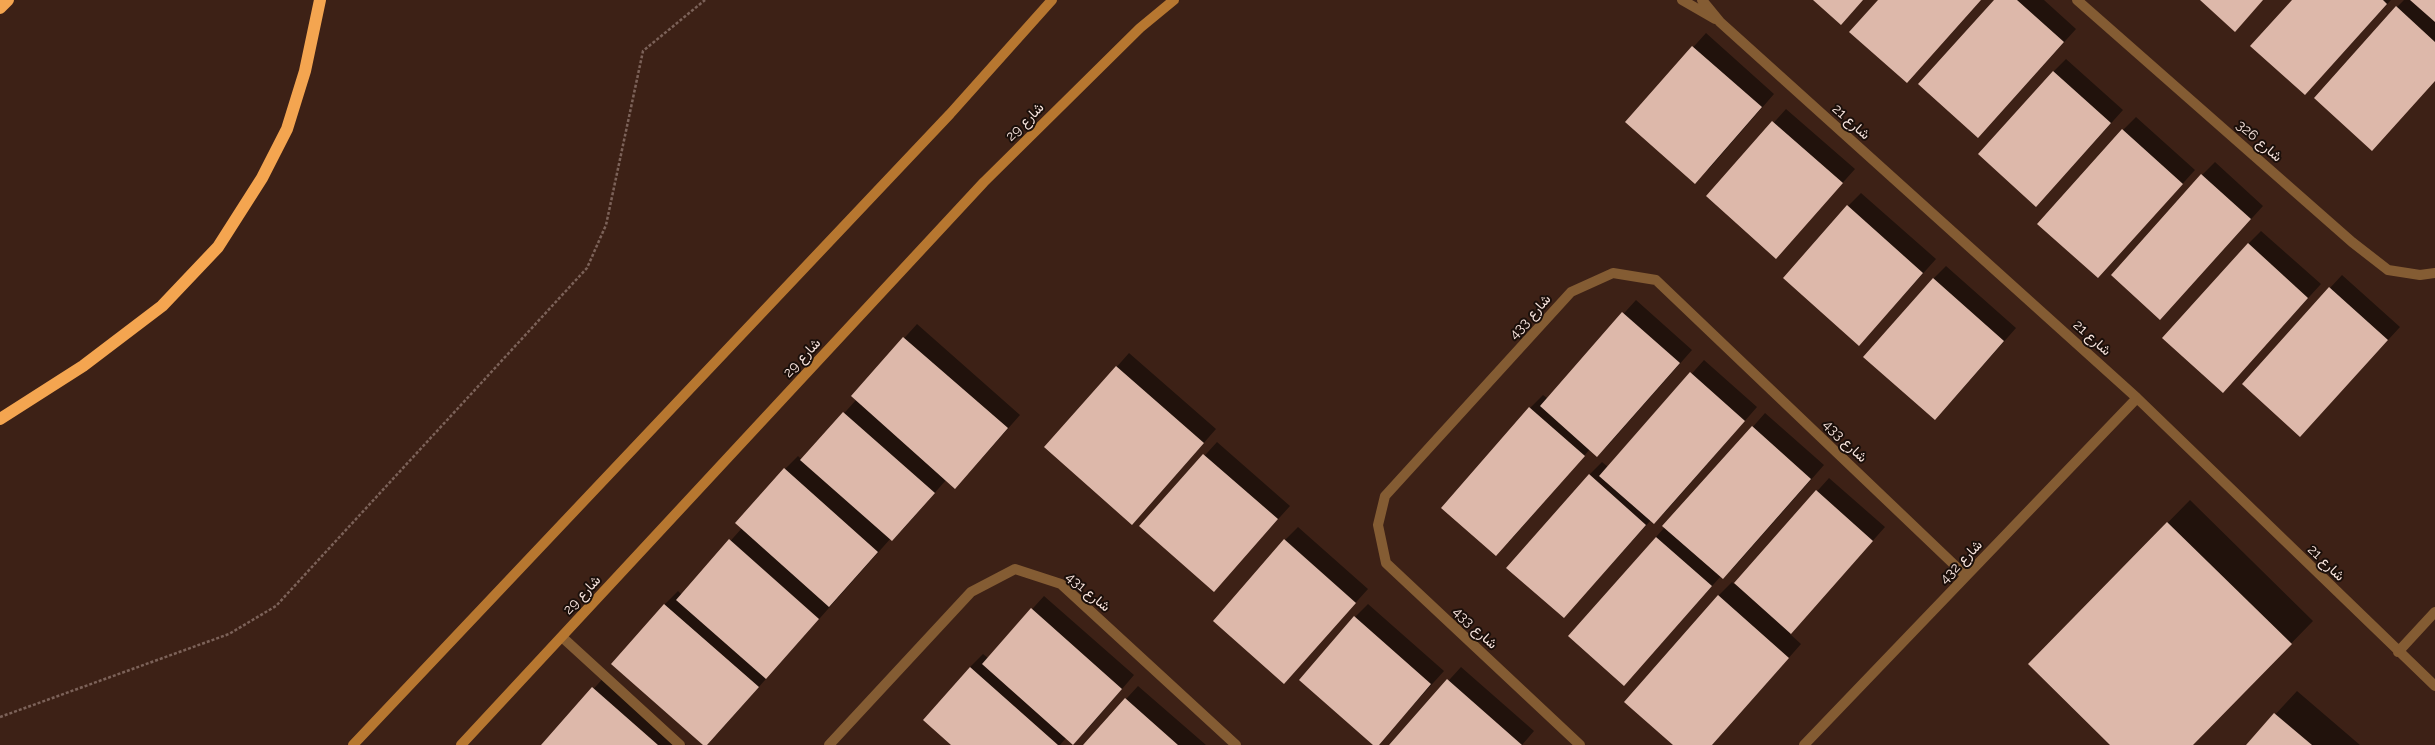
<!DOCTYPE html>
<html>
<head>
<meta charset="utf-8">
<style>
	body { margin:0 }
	canvas { display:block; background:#3d2116 }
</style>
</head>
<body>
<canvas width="2435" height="745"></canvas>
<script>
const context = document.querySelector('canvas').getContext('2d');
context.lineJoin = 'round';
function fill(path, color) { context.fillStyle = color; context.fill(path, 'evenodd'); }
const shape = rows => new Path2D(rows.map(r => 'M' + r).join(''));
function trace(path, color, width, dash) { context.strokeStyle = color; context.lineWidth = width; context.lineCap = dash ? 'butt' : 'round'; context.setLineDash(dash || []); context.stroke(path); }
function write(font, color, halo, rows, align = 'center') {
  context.font = font + ' Raleway,Vazirmatn,sans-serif'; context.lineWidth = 4; context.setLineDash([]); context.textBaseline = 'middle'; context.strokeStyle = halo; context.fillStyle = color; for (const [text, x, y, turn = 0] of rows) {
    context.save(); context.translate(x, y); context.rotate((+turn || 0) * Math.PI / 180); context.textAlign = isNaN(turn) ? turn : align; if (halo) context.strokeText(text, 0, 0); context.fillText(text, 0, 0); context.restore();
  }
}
fill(shape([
	[1996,0,2044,0,2076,29,1991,123],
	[2293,0,2391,0,2305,94],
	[2404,0,2435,0,2435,81,2397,7],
	[1706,33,1774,94,1708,170,1626,122],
	[2066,59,2123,110,2049,192,2053,72],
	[1786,109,1855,169,1776,257,1708,196],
	[2136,117,2195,170,2098,277,2123,130],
	[2215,162,2263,206,2173,305,2202,175],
	[1861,193,1936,259,1859,345,1848,206],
	[2261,231,2321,284,2235,378,2248,244],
	[1946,266,2016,328,1948,405,1933,279],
	[2342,275,2400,327,2300,436,2330,288],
	[1636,300,1692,350,1610,443,1597,456,1590,449,1509,542,1443,507,1530,408,1543,395,1547,398],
	[917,324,1020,415,968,474,946,480,905,527,892,540,891,538,718,733,704,745,612,664,665,604,678,591,682,595,742,528,785,469,798,456,802,460,856,400,852,396],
	[1129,353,1216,429,1145,510,1046,447],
	[1704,360,1757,407,1667,510,1654,523,1651,520,1564,617,1589,475,1602,462,1608,467],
	[1765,413,1824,465,1736,565,1723,578,1721,576,1624,685,1656,537],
	[1217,442,1290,506,1214,590,1141,526],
	[1829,478,1885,527,1790,634,1801,644,1712,745,1674,745,1625,702,1719,595,1732,582,1734,584],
	[2190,500,2313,621,2192,745,2112,745,2029,664],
	[1298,527,1368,589,1284,682,1285,540],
	[1044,596,1134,675,1086,731,1066,738,1060,745,953,745,970,667,983,654,988,658],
	[1368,604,1444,671,1377,745,1375,745,1355,617],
	[1461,667,1534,731,1522,745,1390,745],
	[606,675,686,745,543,745],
	[1138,686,1206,745,1084,745],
	[2297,691,2360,745,2247,745]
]), '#0007');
fill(shape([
	[1813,0,1863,0,1841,25],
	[1878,0,1981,0,1907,83,1849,32],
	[1994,0,2017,0,2064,42,1978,138,1918,84],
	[2200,0,2263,0,2235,32],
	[2292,0,2383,0,2387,4,2305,95,2250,46],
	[2410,0,2435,0,2435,22],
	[2396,6,2435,42,2435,81,2372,151,2314,98],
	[1692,46,1762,107,1695,184,1625,122],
	[2053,71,2111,123,2036,207,1978,154],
	[1772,121,1843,183,1776,259,1706,196],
	[2122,129,2183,184,2098,278,2037,224],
	[2201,174,2251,219,2160,320,2111,275],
	[1847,205,1923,273,1859,346,1783,278],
	[2248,243,2308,298,2223,393,2162,338],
	[1933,278,2004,341,1935,420,1863,357],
	[2329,287,2388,340,2300,437,2242,384],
	[1622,312,1680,363,1597,457,1540,406],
	[903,337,1008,428,955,489,851,396],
	[1116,366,1204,443,1132,525,1044,447],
	[1690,372,1745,421,1654,524,1599,476],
	[1529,407,1585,456,1496,556,1441,508],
	[843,412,935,493,892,541,800,460],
	[1752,426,1811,479,1723,579,1662,526],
	[1203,454,1278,519,1214,592,1139,526],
	[784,468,878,552,829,607,735,523],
	[1589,474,1646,525,1564,618,1506,568],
	[1816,490,1873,541,1791,634,1734,583],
	[2167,522,2292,644,2193,745,2110,745,2028,664],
	[1656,537,1712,586,1624,686,1568,636],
	[729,539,819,619,766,679,676,600],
	[1284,539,1356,603,1284,684,1213,621],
	[1718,595,1789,658,1712,745,1673,745,1624,702],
	[664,604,759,687,707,745,703,745,611,664],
	[1031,608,1122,689,1073,745,982,664],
	[1354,616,1431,684,1379,745,1373,745,1299,680],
	[970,667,1058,745,951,745,923,720],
	[1447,679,1522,745,1389,745],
	[592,687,658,745,541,745],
	[1125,698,1178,745,1083,745],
	[2274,713,2312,745,2246,745]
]), '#ddb8aa');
trace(shape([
	[0,717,229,634,276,606,587,268,606,225,643,51,705,0]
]), '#7c6259', 2.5, [3, 2]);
trace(shape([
	[562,637,680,745]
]), '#845c33', 10);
trace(shape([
	[1682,0,1715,19],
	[1702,0,1720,22,2137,398,2435,686],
	[2077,0,2352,242,2388,270,2420,275,2435,273],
	[2398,652,2435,612],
	[829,745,971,592,1015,569,1061,584,1236,745],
	[1580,745,1386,563,1378,525,1385,496,1571,292,1613,273,1656,280,1966,576],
	[1804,745,2137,398]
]), '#845c33', 10);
trace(shape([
	[353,745,950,114,1052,0],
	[461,745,984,182,1140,28,1174,0]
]), '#b77730', 10);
trace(shape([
	[0,8,8,0],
	[0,419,83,366,162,306,218,247,262,178,287,129,305,71,320,0]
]), '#f4a550', 12);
write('14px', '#fae6df', '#1b0f0a', [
	["شارع 29",1025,122,-45],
	["شارع 21",1851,122,42],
	["شارع 326",2259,141,41],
	["شارع 433",1530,317,-48],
	["شارع 21",2092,338,42],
	["شارع 29",802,358,-47],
	["شارع 433",1845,441,44],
	["شارع 432",1961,562,-46],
	["شارع 21",2326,563,44],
	["شارع 431",1088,592,40],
	["شارع 29",582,595,-47],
	["شارع 433",1475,628,43]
]);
</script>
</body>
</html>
